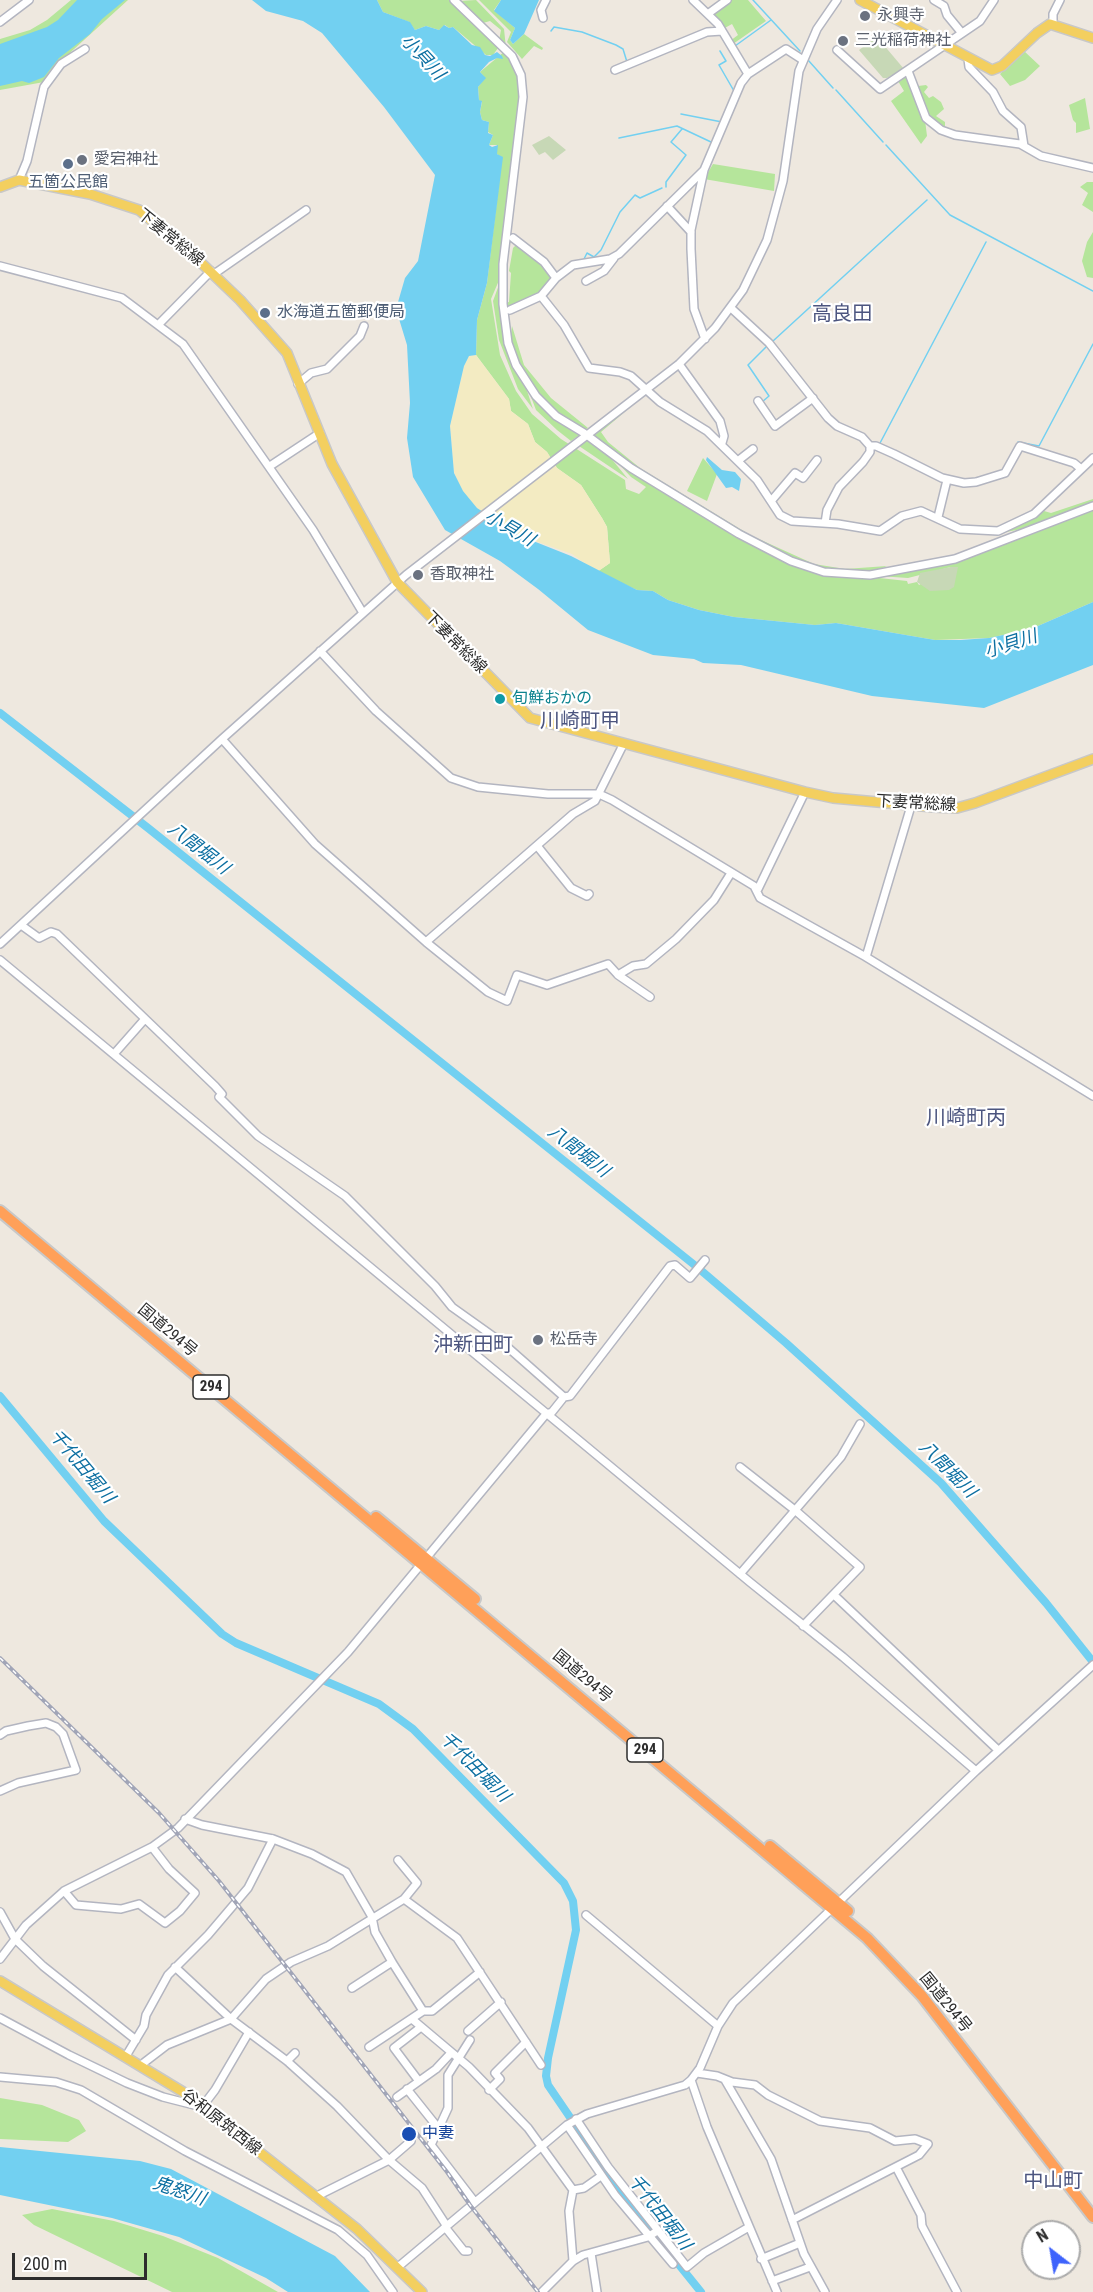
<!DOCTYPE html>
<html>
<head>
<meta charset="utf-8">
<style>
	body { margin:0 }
	#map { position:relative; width:1093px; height:2292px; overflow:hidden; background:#eee8df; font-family:"Roboto Condensed",sans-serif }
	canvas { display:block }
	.north { position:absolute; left:1021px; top:2220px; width:60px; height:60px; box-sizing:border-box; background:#fff; border:2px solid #ababab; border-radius:50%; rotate:329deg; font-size:16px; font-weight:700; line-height:24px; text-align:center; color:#2d2d2d }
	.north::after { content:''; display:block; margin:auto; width:21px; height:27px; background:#3e63fc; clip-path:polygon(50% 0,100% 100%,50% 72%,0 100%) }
	.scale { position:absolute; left:12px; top:2253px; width:135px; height:27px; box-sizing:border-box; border:3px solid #2d2d2d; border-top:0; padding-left:8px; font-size:18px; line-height:21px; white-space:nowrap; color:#2d2d2d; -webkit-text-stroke:4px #fff; paint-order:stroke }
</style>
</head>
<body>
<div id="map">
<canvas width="1093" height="2292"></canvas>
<div class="north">N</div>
<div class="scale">200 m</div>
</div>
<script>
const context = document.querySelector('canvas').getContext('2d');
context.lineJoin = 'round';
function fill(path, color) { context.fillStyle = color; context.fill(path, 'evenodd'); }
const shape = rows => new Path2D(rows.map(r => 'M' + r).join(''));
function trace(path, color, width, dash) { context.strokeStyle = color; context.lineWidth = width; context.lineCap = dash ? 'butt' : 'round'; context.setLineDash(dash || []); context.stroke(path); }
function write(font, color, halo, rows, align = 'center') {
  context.font = font + ' "Roboto Condensed","Noto Sans JP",sans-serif'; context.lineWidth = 4.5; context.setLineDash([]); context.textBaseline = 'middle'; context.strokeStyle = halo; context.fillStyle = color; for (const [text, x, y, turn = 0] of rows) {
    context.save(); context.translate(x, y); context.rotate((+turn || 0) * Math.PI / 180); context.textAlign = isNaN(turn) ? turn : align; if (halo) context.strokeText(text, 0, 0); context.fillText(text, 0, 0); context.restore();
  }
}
fill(shape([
	[71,0,128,0,62,60,44,82,0,90,0,39,30,30,47,20],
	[377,0,449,0,502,50,498,48,493,55,486,55,453,27,449,28,445,25,439,30,426,26,415,30,409,22,383,12],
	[476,0,504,29,506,48,499,41,501,30,490,21,483,23,459,1],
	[479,0,501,0,494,10,515,28,510,40,513,44,524,34,543,48,542,50,534,46,522,59,507,42,511,32],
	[730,0,748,0,766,21,733,44,730,41,738,35,732,24,723,29,712,13],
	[505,51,517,69,521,94,500,278,491,299,500,355,516,391,532,414,561,439,625,480,626,489,639,494,646,487,631,477,615,460,731,531,815,571,907,581,908,584,917,582,919,585,951,567,908,578,878,576,943,563,1093,508,1093,602,1031,629,989,638,935,640,836,623,815,625,734,617,699,610,668,600,653,591,637,590,597,572,610,563,607,527,602,518,581,485,557,468,547,452,535,442,528,424,511,411,509,399,476,355,477,320,487,283,502,158,497,154,497,145,489,145,493,135,488,132,489,122,482,120,480,112,482,102,479,100,478,87,485,78,480,72],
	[1024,51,1040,66,1025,80,1010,86,1000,74],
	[908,75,925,120,927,136,921,144,891,101,904,91,898,81],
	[926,85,928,87,924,92,929,98,933,96,941,102,944,109,936,116,945,122,945,128,929,119,918,86],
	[1085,98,1090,129,1076,133,1076,123,1073,120,1069,105],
	[713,164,775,174,774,191,704,179],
	[1087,182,1093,182,1093,212,1082,205,1088,193,1080,187],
	[1093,232,1093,278,1087,277,1082,261,1087,242],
	[517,244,540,262,554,278,539,294,514,307,509,306,509,338,505,303,509,302,511,273,509,271,513,248],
	[500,282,502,314,533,409,518,389,499,340,493,301],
	[512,326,524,365,551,398,588,428,584,430,552,410,526,379,510,343],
	[528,389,581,434,571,441,557,430,536,410],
	[627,410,601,432,608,442,640,468,750,535,814,564,845,569,887,566,871,573,843,572,811,566,768,548,631,465,592,437],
	[588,440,610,457,628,479,579,446],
	[703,458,717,474,707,501,687,491],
	[1093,499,1093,503,1032,527,1001,533,1044,511,1051,513],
	[0,2098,42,2105,79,2120,86,2131,68,2142,0,2139],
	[52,2209,114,2221,163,2236,218,2258,278,2292,172,2292,34,2225,22,2215]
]), '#b5e59b');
fill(shape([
	[476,355,509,399,511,411,528,424,535,442,547,452,557,468,581,485,602,518,607,527,610,563,597,572,572,554,518,535,497,524,477,508,462,491,454,472,450,426,464,366,469,356]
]), '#f3ebc2');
fill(shape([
	[877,37,904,69,887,78,883,78,859,50],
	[549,136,566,150,553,160,545,152,539,155,532,145],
	[951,567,958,567,954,587,949,590,930,591,917,582,920,573]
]), '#c7d8b6');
fill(shape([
	[77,0,125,0,102,19,90,34,59,58,44,77,29,83,22,81,0,86,0,44,47,27,58,20],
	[252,0,377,0,383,12,410,22,415,30,426,26,439,30,444,25,449,28,453,27,472,45,480,47,485,55,490,56,497,52,502,56,503,59,497,58,489,62,480,72,486,78,478,87,479,100,482,101,480,112,482,120,489,122,488,133,493,135,489,145,492,147,498,145,497,154,503,157,487,283,477,320,476,355,469,356,464,366,450,426,454,473,463,491,477,508,518,535,571,556,637,590,653,591,668,600,699,610,734,617,815,625,836,623,935,640,960,640,989,638,1031,629,1093,602,1093,665,984,708,872,696,741,665,703,663,694,659,653,655,588,630,538,589,500,561,445,530,413,477,407,438,410,403,407,345,396,309,405,278,418,261,435,175,384,107,322,33,303,21,266,11],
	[501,0,539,0,524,34,513,44,510,40,515,28,494,11],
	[707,457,722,470,735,472,741,479,739,491,732,487,726,488,706,460],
	[0,2147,140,2161,171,2169,335,2256,370,2292,288,2292,266,2278,179,2237,112,2218,0,2195]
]), '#72d0f1');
trace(shape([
	[753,0,800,51],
	[551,31,554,27,582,32,616,45,623,49,627,62],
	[735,46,771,20],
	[720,51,726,61,719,65,734,91],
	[808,60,833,88],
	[836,90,883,142],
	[681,114,722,122],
	[619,138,677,126,711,142],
	[886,145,950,215,1093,291],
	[666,187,666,182,686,155,671,142,682,129],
	[584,259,587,253,594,257,601,250,620,212,635,195,640,198,662,188],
	[773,341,927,200],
	[762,402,769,396,748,365,768,345],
	[879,445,986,242],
	[1017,445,1018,442,1039,446,1093,344],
	[943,512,946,496]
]), '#72d0f1', 1.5);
trace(shape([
	[0,713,148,828,697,1267,786,1343,941,1483,1046,1603,1093,1662],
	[0,1396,104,1521,222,1634,236,1643,379,1704,413,1729,564,1883,573,1901,576,1930,548,2058,546,2076,548,2085,625,2198,701,2292]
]), '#72d0f1', 8);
const minor = shape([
	[454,0,512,56,521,75,523,97,503,264,503,304,508,343,516,365,536,396,556,416,584,433,631,468,739,534,791,561,824,572,870,575,955,559,1093,506],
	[693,0,718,24,748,74],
	[934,0,944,6,947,15,961,32],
	[709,13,727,0],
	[543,18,541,10,546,0],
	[0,22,29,0],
	[1053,23,1053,14,1060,0],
	[837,50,880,89,980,21,994,0],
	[968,59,969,67,993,92,1003,111,1021,127,1024,146],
	[615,70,707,32,722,31],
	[908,71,926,118,941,130,955,135,1020,144,1041,156,1093,168],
	[704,170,691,230,691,249,694,309,705,339],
	[19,180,27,161,44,87,61,64,85,49],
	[667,206,691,232],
	[513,238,544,262,556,278],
	[0,266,122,298,183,344,313,530,363,613],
	[214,274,306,210],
	[586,281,604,271,614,258],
	[541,296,564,325,589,368,620,372,631,376,660,402,707,431,757,480,780,515,792,521,838,524,880,531,902,516,921,511,960,529,998,531,1034,514,1093,458],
	[731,308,769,343,828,418,837,426,862,437,870,446,876,446,894,454,942,478,964,483,976,482,1005,473,1020,446,1074,463,1080,468],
	[510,310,541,296,556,278,573,265,610,259,619,254,704,170,741,83,748,74,786,49,803,60],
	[159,324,211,271],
	[679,364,720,421,724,436,722,443],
	[298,384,311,373,327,369,360,336,364,326],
	[758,401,775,426,813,398],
	[739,460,753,449],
	[270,466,320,433],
	[772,500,795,473,803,478,817,460],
	[938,517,947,480],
	[825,523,827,510,839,487,863,462,870,452,870,446],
	[320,651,376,711,451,778,478,787,548,794,599,794,612,800,754,886,760,898,866,957,1093,1096],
	[222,739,315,844,426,942,488,992,507,1001,517,975,547,985,608,964,618,975,633,966,646,964,676,939,714,900,731,873],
	[538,847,571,888,587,896,589,894],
	[758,889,805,792],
	[21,925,39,938,51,932,57,934,215,1086,222,1094,219,1097,258,1136,345,1196,435,1286,452,1307,504,1344,564,1397],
	[426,942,573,814,595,801,623,745],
	[0,944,222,739,406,575,679,364,715,328,743,290,767,240,783,181,799,71,817,29,837,0],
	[866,957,911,806],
	[0,960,751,1583,843,1657,976,1771],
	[618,975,650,997],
	[114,1054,144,1020],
	[740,1467,796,1511,860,1567,803,1626],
	[740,1574,841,1457,860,1424],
	[834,1595,998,1750],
	[0,1735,6,1731,28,1726,46,1723,56,1727,63,1734,76,1770,18,1783,0,1791],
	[185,1819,202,1825,273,1839,312,1854,346,1872,372,1917,375,1932,392,1962,423,2011],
	[64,1891,76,1905,121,1909,139,1904,165,1923,180,1911,195,1893,169,1869,152,1847],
	[404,1899,457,1938,541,2065],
	[0,1912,15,1939,43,1966,136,2040],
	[586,1915,718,2026],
	[0,1959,26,1925,64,1891,152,1847,178,1828,348,1652,546,1414,552,1412,564,1397,570,1396,670,1266,675,1265,690,1278,705,1260],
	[175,1967,231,2019,287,2061,337,2106,389,2160,422,2188,446,2225],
	[352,1988,392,1962],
	[0,2018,69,2055,127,2083,163,2097,202,2107,215,2090,249,2032],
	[412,2019,469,2067,528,2128,573,2190,584,2188,601,2176],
	[468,2031,501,2002],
	[470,2040,448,2075,448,2108,431,2145,474,2201],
	[369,2047,423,2011,432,2011,480,1972],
	[126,2056,144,2026,146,2015,168,1975,208,1935,248,1888,273,1839],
	[287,2061,295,2053],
	[141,2065,167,2045,231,2019,266,1979,291,1962,328,1946,404,1899,417,1883,398,1860],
	[697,2073,717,2076,732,2082,755,2085,768,2095,820,2121,870,2128,895,2141,915,2139,928,2144,919,2155,792,2220],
	[0,2077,56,2082,81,2090,185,2151,338,2230,367,2255,393,2292],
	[418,2080,394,2048,421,2027],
	[691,2080,707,2127,777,2292],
	[725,2080,771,2159,804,2254,825,2292],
	[407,2089,439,2129],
	[489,2090,500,2079,495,2073,526,2042],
	[397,2097,436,2069,451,2053],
	[576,2119,608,2167,687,2267,704,2253,749,2227],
	[567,2125,615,2195,673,2264],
	[896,2167,921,2215,922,2226,957,2292],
	[315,2197,389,2160,411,2141],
	[445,2227,464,2251,468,2251],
	[591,2253,597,2292],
	[761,2259,800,2243],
	[573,2261,569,2211,573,2190],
	[398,2267,567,2125,587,2114,685,2085,691,2080,700,2068,718,2026,733,2003,976,1771,1093,1665],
	[772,2281,810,2267],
	[542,2292,573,2261,583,2255,648,2237,657,2231]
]);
const major = shape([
	[860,0,992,70,1002,66,1037,33,1050,24,1093,38],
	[0,187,19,180,90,194,139,210,194,256,240,300,287,353,332,464,397,582,530,718,805,792,833,798,933,807,957,808,975,803,1093,759],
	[0,1981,183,2092,357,2229,422,2292]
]);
const highway = shape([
	[0,1211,867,1938,922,1996,1093,2217],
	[376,1517,475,1599],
	[770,1846,848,1911]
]);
trace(minor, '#b3b5c0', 10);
trace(major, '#c8c8c8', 12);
trace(highway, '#c8c8c8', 14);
trace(minor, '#fff', 7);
trace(major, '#f3cf5f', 9);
trace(highway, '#ffa059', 10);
const rail = shape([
	[0,1658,159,1813,219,1881,447,2172,470,2205,538,2292]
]);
trace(rail, '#a1a5b7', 4);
trace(rail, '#fff', 1.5, [4.5]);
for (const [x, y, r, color] of [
	[865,16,6,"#6b7280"],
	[843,41,6,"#6b7280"],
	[82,160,6,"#6b7280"],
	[68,164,6,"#5c6f8a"],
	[265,313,6,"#5c6f8a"],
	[418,575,6,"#6b7280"],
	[500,699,6,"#0f9aa8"],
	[538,1340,6,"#6b7280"],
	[409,2134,8,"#1a4fb4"]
]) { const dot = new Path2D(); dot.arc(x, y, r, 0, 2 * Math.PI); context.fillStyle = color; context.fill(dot); trace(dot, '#fff', 2); }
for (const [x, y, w] of [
	[211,1387,36],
	[645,1750,36]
]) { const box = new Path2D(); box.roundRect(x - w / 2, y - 12, w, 24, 4.5); context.fillStyle = '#fff'; context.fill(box); trace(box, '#2d2d2d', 1.5); }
write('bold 15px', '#2d2d2d', null, [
	["294",211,1387],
	["294",645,1750]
]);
write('16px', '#5b616d', '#fff', [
	["永興寺",877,16],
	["三光稲荷神社",855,41],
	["愛宕神社",94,160],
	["香取神社",430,575],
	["松岳寺",550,1340]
], 'left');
write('16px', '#4e5e75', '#fff', [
	["五箇公民館",68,183],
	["水海道五箇郵便局",277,313,"left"]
]);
write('16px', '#2d2d2d', '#fff', [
	["下妻常総線",170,238,39],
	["下妻常総線",455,643,45],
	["下妻常総線",916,804,3],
	["国道294号",167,1331,40],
	["国道294号",582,1677,40],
	["国道294号",945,2003,51],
	["谷和原筑西線",221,2123,38]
]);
write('16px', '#0d838f', '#fff', [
	["旬鮮おかの",512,699]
], 'left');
write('16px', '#164399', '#fff', [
	["中妻",422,2134]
], 'left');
write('italic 18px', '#0c6fa1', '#fff', [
	["小貝川",422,58,47],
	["小貝川",509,529,30],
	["小貝川",1011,645,-18],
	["八間堀川",198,849,38],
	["八間堀川",578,1152,38],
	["千代田堀川",81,1467,50],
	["八間堀川",947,1470,45],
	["千代田堀川",474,1768,45],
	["鬼怒川",179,2192,19],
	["千代田堀川",659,2213,52]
]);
write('20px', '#4c557f', '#fff', [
	["高良田",842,315],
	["川崎町甲",580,722],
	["川崎町丙",966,1119],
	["沖新田町",473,1346],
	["中山町",1053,2182]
]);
</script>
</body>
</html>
